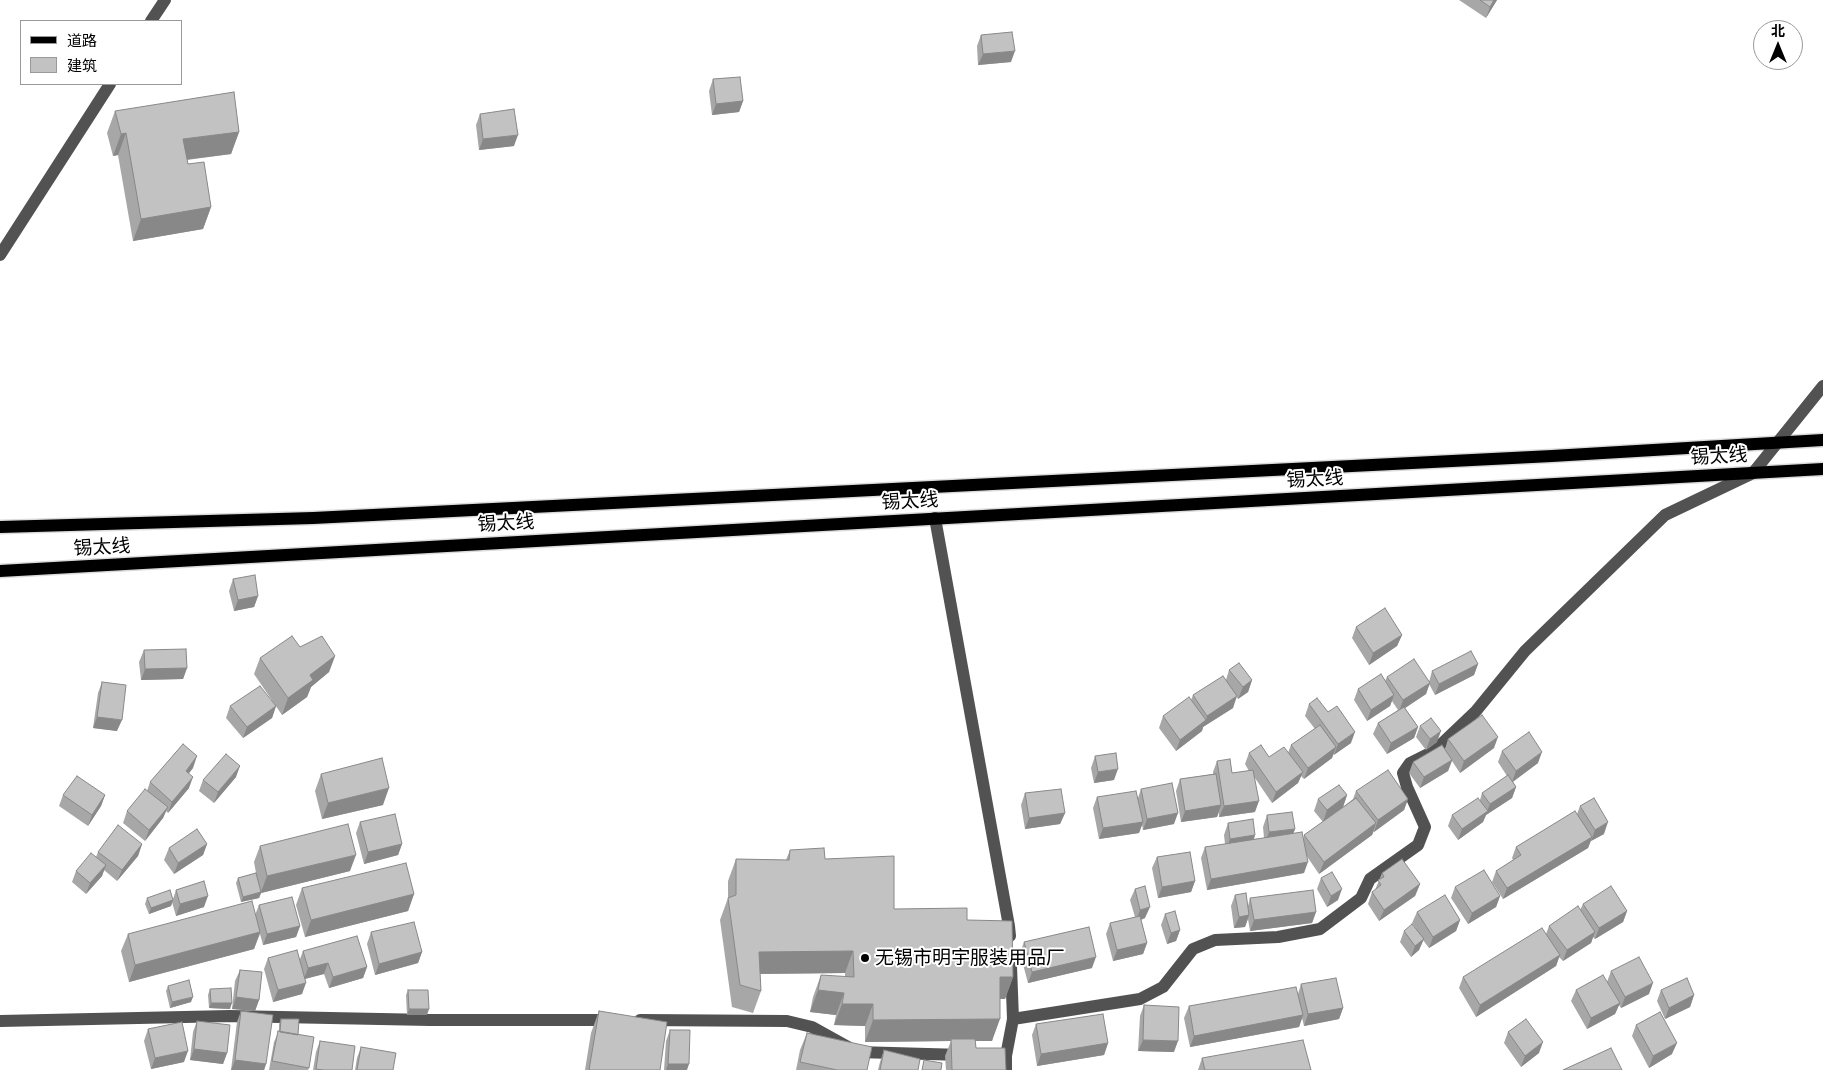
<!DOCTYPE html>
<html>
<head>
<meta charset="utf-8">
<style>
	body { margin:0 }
	#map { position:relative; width:1823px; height:1070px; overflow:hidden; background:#fff; font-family:"Exo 2","Noto Sans SC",sans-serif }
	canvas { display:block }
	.legend { position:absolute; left:20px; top:20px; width:162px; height:65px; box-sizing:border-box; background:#fff; border:1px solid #999; margin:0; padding:6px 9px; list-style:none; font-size:15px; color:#000 }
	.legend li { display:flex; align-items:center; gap:10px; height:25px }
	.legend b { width:25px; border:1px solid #999 }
	.north { position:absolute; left:1753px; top:20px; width:50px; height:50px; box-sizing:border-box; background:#fff; border:1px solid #999; border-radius:50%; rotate:0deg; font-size:14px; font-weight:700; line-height:20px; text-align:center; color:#000 }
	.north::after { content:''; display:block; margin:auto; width:18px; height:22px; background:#000; clip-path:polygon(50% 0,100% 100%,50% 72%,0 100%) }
</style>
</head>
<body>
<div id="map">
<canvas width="1823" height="1070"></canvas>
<ul class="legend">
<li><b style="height:6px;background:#000"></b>道路</li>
<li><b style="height:14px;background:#c2c2c2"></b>建筑</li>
</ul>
<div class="north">北</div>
</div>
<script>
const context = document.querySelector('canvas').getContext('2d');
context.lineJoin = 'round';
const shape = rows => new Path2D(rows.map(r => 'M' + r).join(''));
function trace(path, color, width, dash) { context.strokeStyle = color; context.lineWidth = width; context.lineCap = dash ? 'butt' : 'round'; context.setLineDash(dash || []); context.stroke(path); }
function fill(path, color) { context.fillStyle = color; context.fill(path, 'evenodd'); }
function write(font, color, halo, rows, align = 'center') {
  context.font = font + ' "Exo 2","Noto Sans SC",sans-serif'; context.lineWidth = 4; context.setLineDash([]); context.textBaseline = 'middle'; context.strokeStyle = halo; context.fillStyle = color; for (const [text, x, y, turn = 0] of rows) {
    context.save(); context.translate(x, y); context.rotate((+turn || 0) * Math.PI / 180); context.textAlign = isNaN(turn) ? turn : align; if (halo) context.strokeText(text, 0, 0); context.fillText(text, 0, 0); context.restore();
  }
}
const major = shape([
	[0,527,313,518,1552,456,1823,440],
	[0,571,1823,469]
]);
trace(major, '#dbdbdb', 15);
trace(shape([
	[151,21,165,0],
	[0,255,110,84],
	[935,518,1009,926,1010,936],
	[1013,1019,1140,999,1163,987,1193,949,1215,940,1278,937,1320,929,1361,898,1370,879,1418,845,1425,827,1407,787,1403,773,1410,763,1434,751,1476,711,1525,651,1665,515,1753,473,1823,386],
	[640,1020,787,1021,812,1027,857,1052,963,1055],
	[0,1021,230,1016,430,1020,612,1020],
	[1006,1070,1006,1056,1013,1019,1011,966]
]), '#525252', 12);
trace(major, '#000', 12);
fill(shape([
	[1459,0,1497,0,1486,18],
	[981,35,1011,62,978,65,977,46],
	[713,79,743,101,739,112,712,115,709,91],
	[115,111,239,132,231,154,187,160,188,164,211,207,203,229,133,241,118,155,113,156,107,133],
	[480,114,514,146,479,150,476,125],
	[233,579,258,596,254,607,234,611,229,591],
	[1356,627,1402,635,1397,646,1369,665,1352,638],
	[300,647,335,656,329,672,311,687,307,697,282,715,254,674,260,658],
	[144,650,187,668,183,679,141,680,139,662],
	[1478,664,1474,675,1435,695,1429,684,1426,694,1405,708,1418,727,1414,738,1387,754,1373,734,1378,723,1398,710,1392,701,1390,706,1367,721,1354,700,1358,689,1385,681,1387,677,1429,682,1432,671],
	[1229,670,1252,680,1248,692,1238,699,1235,694,1233,708,1203,727,1202,731,1176,751,1159,728,1163,716,1191,700,1193,695,1226,680],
	[102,682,117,731,93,728,98,693],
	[1309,704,1351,743,1333,755,1332,758,1304,779,1301,776,1298,783,1272,803,1255,778,1255,812,1219,817,1219,812,1217,817,1181,822,1176,791,1180,779,1213,774,1213,772,1217,761,1232,773,1249,771,1245,764,1249,753,1269,757,1288,753,1291,745,1315,729,1305,716],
	[230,706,276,706,272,718,243,738,226,718],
	[1420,726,1437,742,1426,750,1416,737],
	[1448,739,1494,748,1460,773,1452,761,1448,771,1420,788,1409,773,1413,762,1445,749],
	[1502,751,1538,763,1513,782,1516,787,1512,798,1486,815,1483,822,1458,840,1448,826,1452,815,1480,800,1482,793,1507,776,1498,762],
	[1095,756,1114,780,1094,783,1091,768],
	[193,768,189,773,189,788,168,813,166,811,163,818,145,841,123,823,127,811,147,791,150,782],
	[321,774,383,805,322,819,315,791],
	[236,777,214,803,199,791,203,780],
	[1141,789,1174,824,1143,830,1142,825,1139,833,1099,839,1093,808,1097,797,1138,798],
	[1356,791,1408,799,1404,810,1374,832,1374,831,1372,835,1319,874,1306,855,1304,873,1207,890,1201,858,1205,847,1225,844,1224,835,1228,823,1255,835,1254,839,1264,838,1263,827,1267,815,1295,829,1293,833,1303,839,1304,835,1323,822,1314,811,1318,799,1347,795,1343,807,1353,799],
	[1025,793,1065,813,1060,824,1025,829,1021,805],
	[63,795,105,795,101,806,88,826,59,806],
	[1580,806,1604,834,1591,841,1588,848,1503,899,1492,882,1496,871,1513,860,1512,858,1516,847,1577,814],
	[360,822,402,844,398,855,364,864,356,833],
	[142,844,138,856,117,881,104,870,102,876,86,894,72,882,76,871,96,857,98,852],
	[207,844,203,855,174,874,164,860,169,848],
	[260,846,350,871,261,893,259,898,241,902,236,883,238,878,256,873,254,862],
	[790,850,825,859,894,909,967,920,1013,977,1005,999,1000,999,992,1041,975,1041,976,1048,1006,1070,946,1070,945,1056,951,1041,865,1042,865,1026,834,1025,836,1015,810,1012,813,997,821,975,845,977,845,973,760,974,761,991,753,1013,732,1007,720,920,728,898,728,881,736,859,786,860],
	[1157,857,1195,881,1191,892,1158,898,1152,868],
	[1382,873,1420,884,1415,896,1379,921,1368,904,1372,892,1375,890],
	[1321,878,1338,900,1327,907,1317,889],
	[1455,887,1500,896,1496,907,1468,924,1451,898],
	[302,888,414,894,408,911,305,937,296,905],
	[1135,889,1145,918,1141,920,1147,943,1143,954,1113,961,1106,934,1110,923,1135,917,1130,900],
	[176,890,204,907,176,916,172,902,171,906,149,914,145,904,147,898,173,899],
	[1235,895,1248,906,1250,898,1316,912,1312,923,1250,931,1248,919,1245,927,1234,928,1231,906],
	[1583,904,1627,911,1623,922,1595,939,1593,937,1591,943,1563,961,1559,957,1556,966,1476,1017,1459,988,1463,977,1546,934,1549,926,1580,910],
	[259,905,300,926,296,937,263,945,260,934,254,949,129,982,121,951,128,934,255,915],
	[1417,912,1460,920,1456,931,1429,948,1423,940,1419,950,1411,957,1400,942,1404,931,1416,929,1412,923],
	[1165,914,1180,930,1176,941,1167,944,1161,925],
	[371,932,422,952,418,963,375,975,367,944],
	[1024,942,1092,968,1028,983,1020,953],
	[303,951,367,967,363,978,329,988,324,974,305,979,302,994,273,1002,264,969,268,958,300,959],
	[240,970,259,1000,255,1011,232,1009,235,981],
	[1611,971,1649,994,1621,1008,1619,1005,1615,1014,1587,1029,1571,1001,1576,990,1607,982],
	[1301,984,1343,1008,1339,1019,1304,1026,1302,1018,1299,1027,1190,1047,1184,1018,1189,1006,1298,994],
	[168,986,191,1002,170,1008,166,991],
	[210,989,230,1009,209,1008,208,995],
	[408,990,427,1015,407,1015,406,995],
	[1661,990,1694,995,1690,1007,1665,1019,1657,1001],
	[1144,1005,1174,1052,1138,1051,1140,1016],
	[241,1011,266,1064,264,1070,231,1070,237,1022],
	[599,1011,660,1070,585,1070,591,1033],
	[281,1019,298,1035,309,1068,308,1070,269,1070,274,1042,279,1031,279,1024],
	[197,1021,227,1053,223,1064,190,1060,193,1032],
	[1036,1024,1108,1043,1104,1055,1037,1066,1032,1035],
	[1636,1025,1672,1054,1649,1068,1632,1036],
	[148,1029,184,1062,151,1069,144,1041],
	[670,1030,687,1070,664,1070,666,1041],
	[1508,1032,1539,1053,1521,1067,1504,1043],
	[807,1033,867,1070,796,1070,800,1050],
	[320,1041,352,1070,313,1070,316,1052],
	[361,1047,393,1070,355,1070,357,1058],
	[884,1050,918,1070,878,1070,880,1062],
	[1202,1058,1311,1070,1198,1070]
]), '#a7a7a7');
fill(shape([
	[1494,0,1497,0,1486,18,1490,7],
	[1015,51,1011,62,978,65,983,54],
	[743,101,739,112,712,115,716,104],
	[239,132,231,154,175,161,183,139],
	[126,133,118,155,113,156,121,134],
	[518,135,514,146,479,150,483,139],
	[211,207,203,229,133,241,141,219],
	[258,596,254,607,234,611,238,600],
	[1402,635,1397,646,1369,665,1373,653],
	[335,656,329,672,311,687,307,697,282,715,288,698,310,675],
	[1478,664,1474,675,1435,695,1439,684],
	[187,668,183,679,141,680,145,669],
	[1252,680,1248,692,1238,699,1243,687],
	[1430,683,1426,694,1399,712,1403,700],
	[1394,695,1390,706,1367,721,1371,710],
	[1237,696,1233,708,1203,727,1202,731,1176,751,1180,740,1206,720,1207,716],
	[276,706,272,718,243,738,247,727],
	[97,717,122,720,117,731,93,728],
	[1418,727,1414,738,1387,754,1391,743],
	[1441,731,1437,742,1426,750,1430,739],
	[1355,732,1351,743,1334,755,1338,744],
	[1498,737,1494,748,1460,773,1464,761],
	[1336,747,1332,758,1304,779,1308,768],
	[1542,752,1538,763,1512,782,1516,771],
	[197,756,193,768,182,782,186,771],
	[1452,760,1448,771,1420,788,1424,777],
	[240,766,236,777,214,803,218,792],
	[1118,769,1114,780,1094,783,1098,772],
	[1303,772,1298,783,1272,803,1276,792],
	[193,777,189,788,168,813,172,802],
	[1516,787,1512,798,1486,815,1483,822,1458,840,1462,829,1487,811,1490,804],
	[389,788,383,805,322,819,328,803],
	[105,795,101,806,88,826,92,815],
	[1347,795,1343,807,1323,822,1327,810],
	[1408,799,1404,810,1374,832,1378,820],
	[1259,801,1255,812,1219,817,1224,806],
	[1221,805,1217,817,1181,822,1185,811],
	[168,807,163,818,145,841,149,830],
	[1065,813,1060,824,1025,829,1029,818],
	[1178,813,1174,824,1143,830,1147,819],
	[1143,822,1139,833,1099,839,1103,828],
	[1608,822,1604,834,1591,841,1595,830],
	[1376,823,1372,835,1319,874,1324,862],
	[1295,829,1291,840,1265,844,1269,832],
	[1255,835,1251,846,1226,850,1230,839],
	[1592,837,1588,848,1503,899,1507,888],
	[142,844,138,856,117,881,122,870],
	[207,844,203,855,174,874,178,863],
	[402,844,398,855,364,864,368,852],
	[356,855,350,871,261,893,259,898,241,902,243,897,261,892,267,876],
	[1308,862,1304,873,1207,890,1211,879],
	[106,865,102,876,86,894,90,883],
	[1195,881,1191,892,1158,898,1162,887],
	[1420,884,1415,896,1379,921,1384,910],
	[1342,889,1338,900,1327,907,1331,896],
	[414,894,408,911,305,937,311,920],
	[208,896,204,907,176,916,180,904],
	[1500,896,1496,907,1468,924,1472,913],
	[173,900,171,906,149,914,151,908],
	[1150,907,1145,918,1136,921,1140,910],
	[1627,911,1623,922,1595,939,1599,928],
	[1316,912,1312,923,1250,931,1254,920],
	[1249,915,1245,927,1234,928,1239,917],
	[1460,920,1456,931,1429,948,1433,937],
	[300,926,296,937,263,945,267,934],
	[1180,930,1176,941,1167,944,1171,933],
	[260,932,254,949,129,982,135,965],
	[1595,932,1591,943,1563,961,1567,950],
	[1424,939,1419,950,1411,957,1415,946],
	[1147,943,1143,954,1113,961,1117,950],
	[853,951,845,973,751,974,759,952],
	[422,952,418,963,375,975,379,964],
	[1560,955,1556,966,1476,1017,1480,1005],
	[1096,957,1092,968,1028,983,1032,972],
	[328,963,324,974,304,979,308,968],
	[367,967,363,978,329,988,333,977],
	[1000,977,1013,977,1005,999,992,999],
	[306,983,302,994,273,1002,278,990],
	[1653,983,1649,994,1621,1008,1625,997],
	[818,990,844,993,836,1015,810,1012],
	[1694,995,1690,1007,1665,1019,1669,1008],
	[193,997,191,1002,170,1008,172,1002],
	[236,997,259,1000,255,1011,232,1009],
	[211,1003,232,1003,230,1009,209,1008],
	[1620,1003,1615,1014,1587,1029,1591,1018],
	[842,1004,873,1004,865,1026,834,1025],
	[1343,1008,1339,1019,1304,1026,1308,1014],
	[409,1009,429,1009,427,1015,407,1015],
	[1303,1015,1299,1027,1190,1047,1194,1036],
	[1000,1019,992,1041,952,1041,951,1039,951,1041,865,1042,873,1020],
	[1143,1040,1178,1041,1174,1052,1138,1051],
	[1543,1042,1539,1053,1521,1067,1525,1056],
	[1108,1043,1104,1055,1037,1066,1041,1054],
	[1677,1043,1672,1054,1649,1068,1653,1056],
	[194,1049,227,1053,223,1064,190,1060],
	[188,1051,184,1062,151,1069,155,1058],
	[235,1060,266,1064,264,1070,231,1070],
	[668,1064,689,1064,687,1070,666,1070]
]), '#888');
const building = shape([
	[1480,0,1494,0,1490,7,1480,0],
	[1012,32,1015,51,983,54,981,35,1012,32],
	[740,77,743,101,716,104,713,79,740,77],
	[234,92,239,132,183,139,188,164,204,162,211,207,141,219,126,133,121,134,115,111,234,92],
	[514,109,518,135,483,139,480,114,514,109],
	[255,575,258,596,238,600,233,579,255,575],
	[1385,608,1402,635,1373,653,1356,627,1385,608],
	[292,636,300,647,322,636,335,656,310,675,313,680,288,698,260,658,292,636],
	[186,649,187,668,145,669,144,650,186,649],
	[1471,651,1478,664,1439,684,1432,671,1471,651],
	[1414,659,1430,683,1403,700,1387,677,1414,659],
	[1239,663,1252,680,1243,687,1229,670,1239,663],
	[1381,674,1394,695,1371,710,1358,689,1381,674],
	[1223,676,1237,696,1207,716,1193,695,1223,676],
	[102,682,126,685,122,720,97,717,102,682],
	[260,686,276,706,247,727,230,706,260,686],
	[1189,697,1206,720,1180,740,1163,716,1189,697],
	[1317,698,1328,712,1337,706,1355,732,1338,744,1309,704,1317,698],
	[1404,707,1418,727,1391,743,1378,723,1404,707],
	[1482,715,1498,737,1464,761,1448,739,1482,715],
	[1431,718,1441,731,1430,739,1420,726,1431,718],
	[1320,725,1336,747,1308,768,1291,745,1320,725],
	[1529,732,1542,752,1516,771,1502,751,1529,732],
	[183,744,197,756,186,771,193,777,172,802,150,782,183,744],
	[1261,745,1269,757,1284,747,1303,772,1276,792,1249,753,1261,745],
	[1442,745,1452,760,1424,777,1413,762,1442,745],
	[1116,753,1118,769,1098,772,1095,756,1116,753],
	[226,754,240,766,218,792,203,780,226,754],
	[382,758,389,788,328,803,321,774,382,758],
	[1230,759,1232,773,1253,770,1259,801,1224,806,1217,761,1230,759],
	[1388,770,1408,799,1378,820,1356,791,1388,770],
	[1216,774,1221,805,1185,811,1180,779,1216,774],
	[1508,775,1516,787,1490,804,1482,793,1508,775],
	[77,776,105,795,92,815,63,795,77,776],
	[1172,783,1178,813,1147,819,1141,789,1172,783],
	[1339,785,1347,795,1327,810,1318,799,1339,785],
	[145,789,168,807,149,830,127,811,145,789],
	[1061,789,1065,813,1029,818,1025,793,1061,789],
	[1136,791,1143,822,1103,828,1097,797,1136,791],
	[1356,798,1376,823,1324,862,1304,835,1356,798],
	[1478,798,1488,811,1462,829,1452,815,1478,798],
	[1594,798,1608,822,1595,830,1580,806,1594,798],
	[1575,811,1592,837,1507,888,1496,871,1521,855,1516,847,1575,811],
	[1292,812,1295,829,1269,832,1267,815,1292,812],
	[395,814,402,844,368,852,360,822,395,814],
	[1253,819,1255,835,1230,839,1228,823,1253,819],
	[348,824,356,855,267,876,260,846,348,824],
	[118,825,142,844,122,870,98,852,118,825],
	[197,829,207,844,178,863,169,848,197,829],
	[1302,832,1308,862,1211,879,1205,847,1302,832],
	[824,848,825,859,894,856,894,909,967,908,967,920,1012,921,1013,977,1000,977,1000,1019,873,1020,873,1004,842,1004,844,993,818,990,821,975,854,977,853,951,759,952,761,991,740,985,728,898,736,895,736,859,789,860,790,850,824,848],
	[1190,852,1195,881,1162,887,1157,857,1190,852],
	[91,853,106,865,90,883,76,871,91,853],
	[1402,859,1420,884,1384,910,1372,892,1381,885,1378,880,1384,877,1382,873,1402,859],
	[406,863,414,894,311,920,302,888,406,863],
	[1484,870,1500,896,1472,913,1455,887,1484,870],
	[1332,872,1342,889,1331,896,1321,878,1332,872],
	[256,873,261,892,243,897,238,878,256,873],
	[204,881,208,896,180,904,176,890,204,881],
	[1145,886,1150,907,1140,910,1135,889,1145,886],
	[1611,886,1627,911,1599,928,1583,904,1611,886],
	[170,890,173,900,151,908,147,898,170,890],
	[1313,890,1316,912,1254,920,1250,898,1313,890],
	[1246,893,1249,915,1239,917,1235,895,1246,893],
	[1445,895,1460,920,1433,937,1417,912,1445,895],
	[292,897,300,926,267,934,259,905,292,897],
	[252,901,260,932,135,965,128,934,252,901],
	[1578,906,1595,932,1567,950,1549,926,1578,906],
	[1175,911,1180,930,1171,933,1165,914,1175,911],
	[1140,916,1147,943,1117,950,1110,923,1140,916],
	[414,922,422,952,379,964,371,932,414,922],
	[1412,924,1424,939,1415,946,1404,931,1412,924],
	[1089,927,1096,957,1032,972,1024,942,1089,927],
	[1542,928,1560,955,1480,1005,1463,977,1542,928],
	[357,936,367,967,333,977,328,963,308,968,303,951,357,936],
	[297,950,306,983,278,990,268,958,297,950],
	[1639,957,1653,983,1625,997,1611,971,1639,957],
	[240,970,262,972,259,1000,236,997,240,970],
	[1603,975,1620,1003,1591,1018,1576,990,1603,975],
	[1336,978,1343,1008,1308,1014,1301,984,1336,978],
	[1687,978,1694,995,1669,1008,1661,990,1687,978],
	[189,980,193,997,172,1002,168,986,189,980],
	[1296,987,1303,1015,1194,1036,1189,1006,1296,987],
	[231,988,232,1003,211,1003,210,989,231,988],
	[408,990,428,990,429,1009,409,1009,408,990],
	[1144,1005,1179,1007,1178,1041,1143,1040,1144,1005],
	[241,1011,273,1015,266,1064,235,1060,241,1011],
	[599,1011,667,1022,660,1070,589,1070,599,1011],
	[1660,1012,1677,1043,1653,1056,1636,1025,1660,1012],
	[1103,1014,1108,1043,1041,1054,1036,1024,1103,1014],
	[281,1019,299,1019,298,1035,280,1032,281,1019],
	[1526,1019,1543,1042,1525,1056,1508,1032,1526,1019],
	[197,1021,230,1025,227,1053,194,1049,197,1021],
	[182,1022,188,1051,155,1058,148,1029,182,1022],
	[670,1030,690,1030,689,1064,668,1064,670,1030],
	[278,1031,314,1037,309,1068,272,1061,278,1031],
	[807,1033,872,1047,867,1070,837,1070,800,1062,807,1033],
	[951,1039,975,1039,976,1048,1005,1048,1006,1070,952,1070,951,1039],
	[1303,1040,1311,1070,1205,1070,1202,1058,1303,1040],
	[320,1041,355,1046,352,1070,324,1070,316,1069,320,1041],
	[361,1047,396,1053,393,1070,357,1070,361,1047],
	[1611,1048,1622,1070,1563,1070,1611,1048],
	[884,1050,920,1059,918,1070,880,1070,884,1050],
	[924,1060,942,1063,941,1070,922,1070,924,1060]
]);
fill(building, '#c2c2c2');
trace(building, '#888', 1);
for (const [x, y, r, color] of [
	[865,958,5,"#000"]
]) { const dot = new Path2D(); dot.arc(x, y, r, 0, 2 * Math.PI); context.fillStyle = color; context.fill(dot); trace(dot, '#fff', 2); }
write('19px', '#000', '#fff', [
	["锡太线",1719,456,-3],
	["锡太线",1315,479,-3],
	["锡太线",910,501,-3],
	["锡太线",506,523,-3],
	["锡太线",102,547,-3]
]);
write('19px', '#000', '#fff', [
	["无锡市明宇服装用品厂",875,958]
], 'left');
</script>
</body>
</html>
